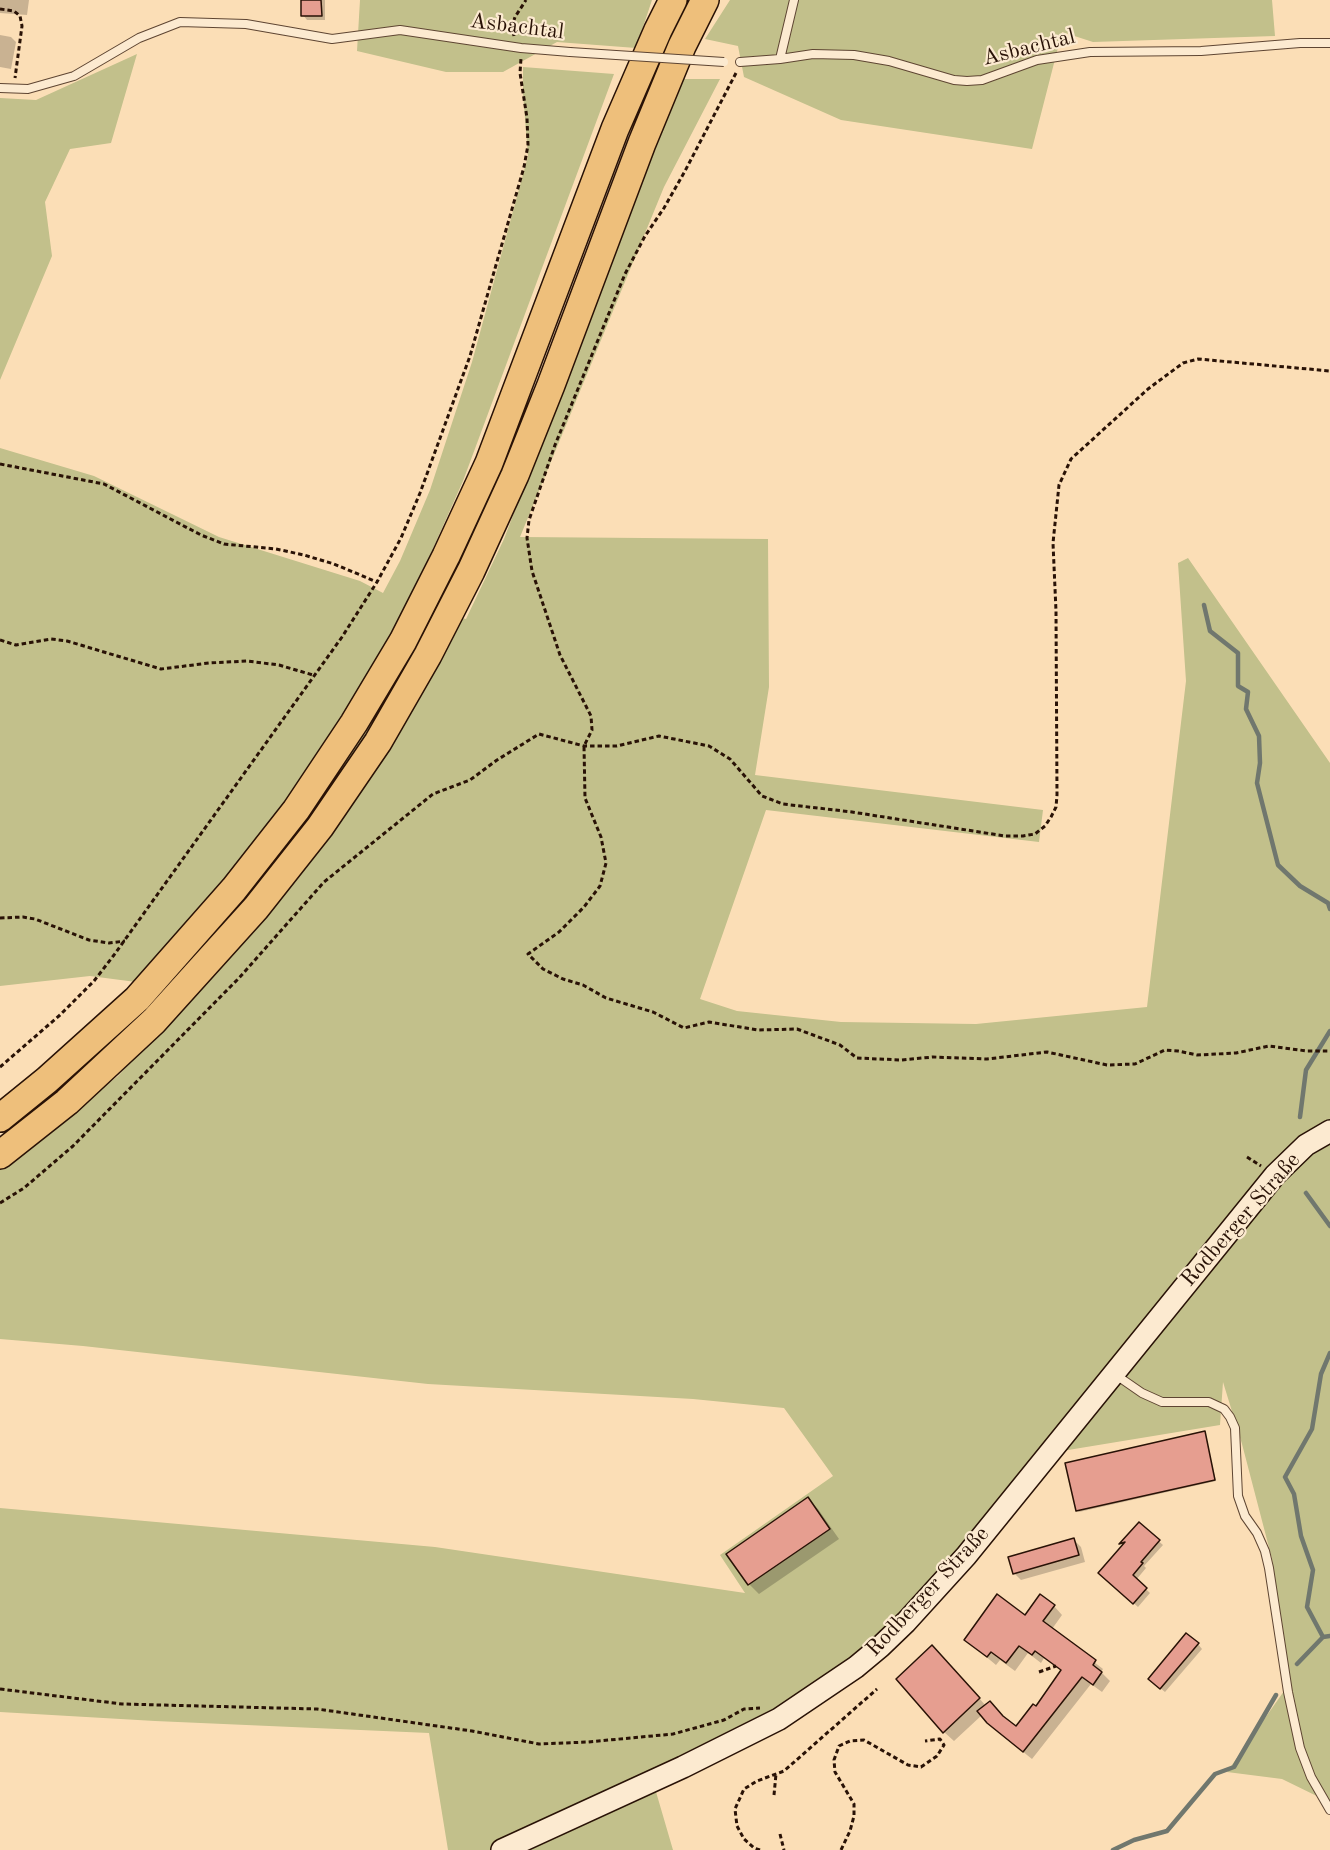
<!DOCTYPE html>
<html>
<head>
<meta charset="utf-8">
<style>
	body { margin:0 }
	canvas { display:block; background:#fbdeb6 }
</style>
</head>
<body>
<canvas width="1330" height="1850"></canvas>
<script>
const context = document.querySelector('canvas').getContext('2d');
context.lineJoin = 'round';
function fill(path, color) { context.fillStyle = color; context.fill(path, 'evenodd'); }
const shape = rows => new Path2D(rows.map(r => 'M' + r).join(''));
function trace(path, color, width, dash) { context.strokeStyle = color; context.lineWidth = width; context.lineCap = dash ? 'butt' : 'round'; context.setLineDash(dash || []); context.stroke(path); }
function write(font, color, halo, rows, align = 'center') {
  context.font = font + ' "Old Standard TT",serif'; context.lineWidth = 4.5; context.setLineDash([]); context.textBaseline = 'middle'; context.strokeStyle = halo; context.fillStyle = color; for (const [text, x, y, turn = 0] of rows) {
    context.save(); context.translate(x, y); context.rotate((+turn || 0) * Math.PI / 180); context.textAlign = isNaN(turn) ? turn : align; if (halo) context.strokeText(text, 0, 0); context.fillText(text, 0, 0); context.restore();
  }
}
fill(shape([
	[360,0,652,0,636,48,557,42,503,72,446,72,357,51],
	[730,0,1272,0,1275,36,1093,42,1062,32,1032,149,841,120,744,77,738,46,705,39],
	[137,54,111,143,70,149,45,202,52,256,0,380,0,98,36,100],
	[523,67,614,74,463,481,407,607,466,619,504,539,640,181,681,79,720,79,664,187,520,537,768,539,769,687,755,775,1043,810,1039,842,766,810,700,999,737,1011,841,1022,976,1024,1147,1007,1186,681,1178,563,1188,558,1330,763,1330,1122,904,1620,789,1711,496,1850,448,1850,429,1733,155,1721,0,1712,0,1508,435,1547,745,1593,720,1555,833,1476,784,1408,693,1399,428,1384,83,1346,0,1339,0,1169,118,1076,197,990,90,976,0,986,0,448,94,476,219,537,360,581,383,593,400,561,430,490,472,362,528,156,523,93],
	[1330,1140,1330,1806,1327,1801,1282,1779,1227,1772,1289,1684,1272,1559,1242,1444,1223,1382,1220,1425,1056,1452,1283,1178,1310,1153],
	[654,1785,673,1850,513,1850]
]), '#c2c08b');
fill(shape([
	[0,0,29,0,27,15,0,13],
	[303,0,325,0,325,20,307,20,303,15],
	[0,35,11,37,16,42,11,69,0,67],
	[1204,1433,1216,1481,1079,1512,1077,1510],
	[808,1499,818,1509,839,1539,759,1594,749,1584,728,1554],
	[1139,1524,1163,1545,1144,1566,1146,1568,1136,1580,1150,1593,1138,1607,1100,1573,1124,1546,1121,1544],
	[1074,1540,1081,1547,1085,1562,1021,1580,1014,1573],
	[1054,1606,1062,1615,1052,1629,1103,1669,1101,1672,1110,1681,1102,1692,1091,1684,1032,1759,997,1731,982,1715,954,1741,944,1732,942,1656,986,1706,1016,1728,1036,1708,1062,1671,1044,1658,1041,1663,1028,1653,1015,1671,1000,1660,996,1665,966,1640],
	[1198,1644,1202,1649,1165,1692,1154,1683]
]), '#0003');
trace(shape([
	[1204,605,1210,631,1238,653,1238,686,1248,692,1246,709,1259,736,1260,763,1257,783,1278,865,1300,886,1328,903,1330,909],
	[1300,1117,1306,1070,1330,1031],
	[1306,1193,1330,1226],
	[1323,1637,1307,1607,1313,1570,1301,1536,1294,1494,1285,1477,1312,1429,1321,1374,1330,1353],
	[1297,1664,1323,1637,1330,1636],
	[1113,1850,1134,1840,1167,1831,1215,1774,1234,1767,1276,1695]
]), '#70776e', 4.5);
const building = shape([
	[301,0,321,0,322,16,301,16,301,0],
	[1205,1431,1215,1480,1076,1511,1065,1463,1205,1431],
	[808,1497,830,1529,748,1585,726,1554,808,1497],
	[1139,1522,1160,1540,1141,1562,1143,1563,1133,1575,1147,1588,1133,1604,1098,1573,1125,1542,1119,1544,1139,1522],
	[1074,1538,1079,1555,1013,1574,1008,1557,1074,1538],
	[997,1594,1025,1615,1040,1594,1055,1605,1043,1621,1096,1660,1093,1665,1102,1672,1093,1685,1082,1677,1023,1752,987,1723,977,1711,990,1701,1003,1716,1016,1726,1033,1704,1036,1706,1061,1670,1035,1651,1032,1655,1019,1646,1006,1663,991,1652,987,1657,964,1640,997,1594],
	[1186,1633,1199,1643,1160,1689,1148,1679,1186,1633],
	[932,1645,980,1698,943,1733,896,1679,932,1645]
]);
fill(building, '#e69e90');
trace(building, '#291206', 1.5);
const lane = shape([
	[780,59,794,0],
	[740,62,780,59,813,54,854,55,889,61,954,80,967,81,982,80,1037,60,1090,52,1201,51,1300,43,1330,43],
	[0,88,28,89,74,76,139,38,180,22,246,24,332,39,400,30,521,48,570,52],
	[1116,1375,1142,1393,1162,1402,1209,1402,1224,1409,1230,1417,1235,1428,1238,1496,1245,1516,1257,1533,1265,1551,1269,1568,1288,1692,1300,1748,1311,1777,1330,1810]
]);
const secondary = shape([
	[502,1850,683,1767,779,1719,856,1667,880,1647,906,1622,966,1556,1275,1175,1306,1145,1330,1131]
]);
const highway = shape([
	[0,1118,47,1080,137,999,234,889,296,810,354,723,403,641,446,556,489,463,615,129,658,30,673,0],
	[0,1155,67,1102,154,1021,256,908,320,827,378,742,428,655,471,571,515,475,551,385,642,143,682,46,705,0]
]);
trace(lane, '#5e4532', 10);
trace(secondary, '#291206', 24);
trace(highway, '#291206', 30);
trace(shape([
	[0,9,14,11,20,16,22,26,15,78],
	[514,36,512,26,515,17,526,0],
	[736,73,685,171,664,208,645,236,625,274,555,445,529,520,527,538,532,571,560,655,591,716,592,730,584,746,585,798,601,837,606,863,600,886,584,907,559,932,528,954,543,969,563,979,583,985,606,998,653,1012,684,1028,709,1022,758,1030,797,1029,840,1045,857,1058,901,1060,933,1057,987,1059,1047,1052,1107,1065,1135,1064,1165,1050,1178,1051,1197,1055,1236,1053,1269,1046,1307,1051,1330,1051],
	[0,464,104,484,201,535,224,544,276,549,304,555,334,564,377,582],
	[0,640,16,645,51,639,67,641,161,669,209,663,247,661,279,665,313,675],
	[0,918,23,917,35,919,89,940,109,943,125,941],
	[0,1067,60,1015,94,981,114,955,342,637,377,582,401,538,420,493,470,356,524,167,528,145,527,118,520,73,521,58],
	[1247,1157,1261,1166],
	[0,1203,24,1188,73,1146,239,978,324,882,433,794,470,780,497,760,539,734,584,746,617,746,659,736,709,746,730,759,762,796,783,804,852,812,1005,836,1023,836,1035,834,1045,826,1051,817,1056,807,1057,795,1056,611,1053,543,1059,485,1071,459,1148,389,1183,363,1198,359,1330,371],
	[1039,1672,1056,1666],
	[0,1689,122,1704,317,1709,472,1731,539,1744,588,1742,673,1734,724,1720,744,1709,760,1708],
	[774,1795,776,1774],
	[780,1834,784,1850],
	[760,1850,754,1848,744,1839,737,1826,735,1809,744,1789,757,1781,784,1771,877,1689],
	[841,1850,850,1831,854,1816,854,1804,835,1772,834,1760,839,1746,850,1741,864,1740,908,1765,921,1767,937,1756,944,1745,940,1739,925,1741]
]), '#291206', 3, [4.5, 3]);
trace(lane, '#fcead0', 8);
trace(secondary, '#fcead0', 21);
trace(highway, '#eebf7b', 27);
const laneBridge = shape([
	[570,52,724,62]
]);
trace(laneBridge, '#5e4532', 10, []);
trace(laneBridge, '#fcead0', 8);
write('22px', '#291206', '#fcead0', [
	["Asbachtal",517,27,7],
	["Asbachtal",1029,48,-14],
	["Rodberger Straße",1241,1220,-49],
	["Rodberger Straße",928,1592,-47]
]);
</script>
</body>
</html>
